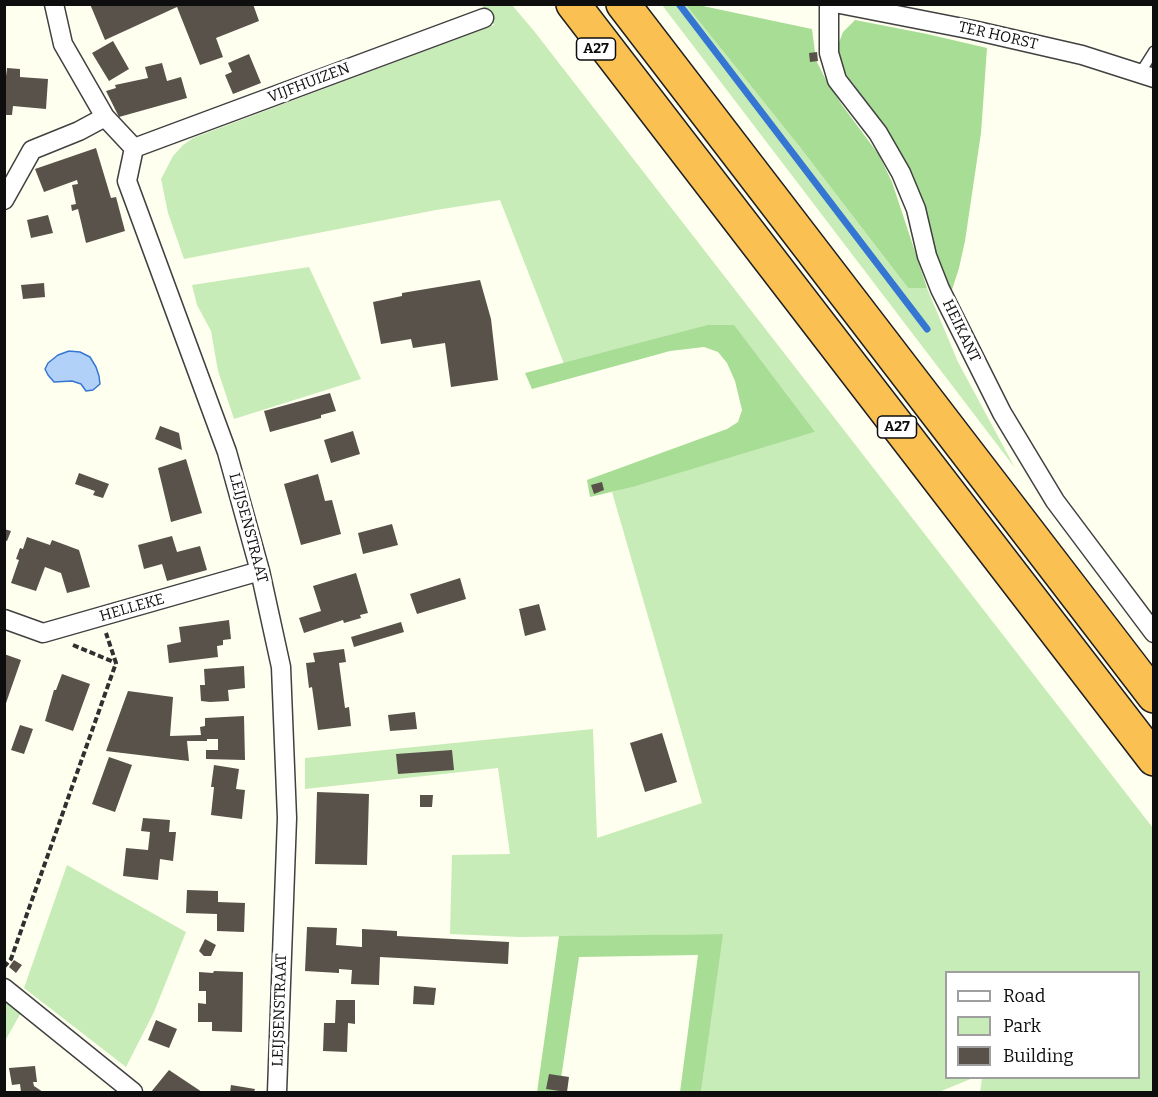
<!DOCTYPE html>
<html>
<head>
<meta charset="utf-8">
<style>
	body { margin:0 }
	#map { position:relative; width:1158px; height:1097px; overflow:hidden; background:#fffff0; font-family:Bitter,serif }
	canvas { display:block }
	.frame { position:absolute; inset:0; border:6px solid #0e0e0e; pointer-events:none }
	.legend { position:absolute; left:945px; top:971px; width:195px; height:108px; box-sizing:border-box; background:#fff; border:2px solid #9f9f9f; margin:0; padding:8px 10px; list-style:none; font-size:18px; color:#0e0e0e }
	.legend li { display:flex; align-items:center; gap:12px; height:30px }
	.legend b { width:30px; border:2px solid #9f9f9f }
</style>
</head>
<body>
<div id="map">
<canvas width="1158" height="1097"></canvas>
<div class="frame"></div>
<ul class="legend">
<li><b style="height:8px;background:#fff"></b>Road</li>
<li><b style="height:16px;background:#c8ecb7"></b>Park</li>
<li><b style="height:16px;background:#58524a"></b>Building</li>
</ul>
</div>
<script>
const context = document.querySelector('canvas').getContext('2d');
context.lineJoin = 'round';
function fill(path, color) { context.fillStyle = color; context.fill(path, 'evenodd'); }
const shape = rows => new Path2D(rows.map(r => 'M' + r).join(''));
function trace(path, color, width, dash) { context.strokeStyle = color; context.lineWidth = width; context.lineCap = dash ? 'butt' : 'round'; context.setLineDash(dash || []); context.stroke(path); }
function write(font, color, halo, rows, align = 'center') {
  context.font = font + ' Bitter,serif'; context.lineWidth = 6; context.setLineDash([]); context.textBaseline = 'middle'; context.strokeStyle = halo; context.fillStyle = color; for (const [text, x, y, turn = 0] of rows) {
    context.save(); context.translate(x, y); context.rotate((+turn || 0) * Math.PI / 180); context.textAlign = isNaN(turn) ? turn : align; if (halo) context.strokeText(text, 0, 0); context.fillText(text, 0, 0); context.restore();
  }
}
fill(shape([
	[482,5,512,5,534,31,1153,828,1153,1092,980,1092,982,1078,1138,1078,1138,972,946,972,946,1078,973,1078,939,1092,701,1092,722,934,519,937,450,934,452,855,510,854,498,768,305,789,305,758,593,729,597,838,702,803,612,492,815,432,707,325,564,364,500,200,436,210,184,259,168,213,161,179,173,156,183,145,193,138,494,25],
	[662,5,686,5,799,146,908,288,927,288,958,362,1015,468],
	[309,267,361,379,234,419,218,371,211,331,197,305,192,285],
	[67,865,186,932,154,1012,126,1067,24,988],
	[5,995,23,1009,5,1041]
]), '#c8ecb7');
fill(shape([
	[686,5,698,5,812,29,816,60,827,82,842,105,879,155,892,182,927,288,908,288,799,146],
	[855,20,927,34,987,48,981,133,965,241,959,268,950,296,903,164,891,136,838,63,837,48,843,32],
	[707,325,734,325,815,432,632,487,590,497,587,480,727,429,738,422,742,410,735,381,727,363,718,352,704,347,670,351,532,389,525,373],
	[723,934,701,1092,680,1092,698,955,579,957,559,1092,537,1092,559,936]
]), '#a8dd96');
const water = shape([
	[69,351,80,352,90,357,96,367,99,376,100,384,93,390,86,391,81,384,72,381,54,382,48,375,45,369,48,363,58,355,69,351]
]);
fill(water, '#b2d1f9');
trace(water, '#3676d3', 1.5);
trace(shape([
	[679,4,927,329]
]), '#3676d3', 7);
fill(shape([
	[90,4,177,4,178,6,180,4,253,4,259,21,216,38,223,57,200,65,177,7,105,40],
	[113,41,129,69,109,81,92,53],
	[817,52,818,61,810,62,809,53],
	[249,54,261,83,233,94,225,75,232,72,228,63],
	[162,63,167,81,181,77,187,98,119,117,106,91,116,88,115,85,148,78,145,67],
	[7,68,20,69,20,77,48,79,46,109,13,106,12,115,4,115,4,76,6,76],
	[96,148,111,198,116,197,125,231,86,243,78,209,72,211,71,205,76,204,72,185,78,184,77,180,44,192,35,169],
	[48,215,53,233,31,238,27,220],
	[480,280,491,319,498,380,451,387,445,343,413,348,411,339,381,344,373,302,402,296,402,293],
	[44,283,45,297,23,299,21,285],
	[330,393,336,411,321,415,321,418,270,432,264,411],
	[160,426,179,433,182,450,155,439],
	[353,431,360,454,331,463,324,440],
	[186,459,202,513,171,522,158,468],
	[79,473,109,484,103,498,93,495,95,491,75,484],
	[318,474,325,501,332,500,341,534,301,545,284,484],
	[602,482,604,490,594,494,591,485],
	[392,524,398,545,363,554,358,533],
	[4,529,11,531,7,541,4,540],
	[172,536,177,552,200,546,207,570,167,581,162,564,144,569,138,545],
	[27,537,50,545,52,540,79,550,90,587,67,593,61,573,45,567,36,591,11,583,19,560,16,559,20,548,23,549],
	[356,573,368,613,360,615,361,618,344,623,343,620,304,633,299,618,321,611,313,586],
	[460,578,466,599,417,614,410,594],
	[539,604,546,630,525,636,519,609],
	[229,620,231,639,223,640,223,645,217,646,218,657,169,663,167,645,181,642,179,627],
	[401,622,404,632,354,647,351,637],
	[344,649,346,662,339,663,345,708,349,707,351,726,318,730,312,687,309,688,306,663,315,662,313,653],
	[4,654,21,660,5,706,4,706],
	[244,666,245,688,228,690,229,701,210,702,201,701,200,685,205,685,204,669],
	[62,674,90,684,73,731,45,721,54,690,56,690],
	[128,691,173,697,170,736,201,735,200,727,205,726,205,718,244,716,245,760,206,759,206,750,218,750,218,739,207,739,207,741,187,741,189,761,106,751],
	[415,712,417,729,390,731,388,715],
	[20,725,33,729,24,754,11,750],
	[662,733,677,782,645,792,630,743],
	[452,750,454,770,398,774,396,754],
	[109,757,132,765,115,812,92,804],
	[214,765,239,769,236,789,245,790,242,819,211,815,214,787,211,787],
	[317,792,369,794,367,865,315,864],
	[420,795,433,795,432,807,420,807],
	[143,818,170,820,169,832,176,832,173,861,160,859,158,880,123,876,126,848,148,850,150,832,141,831],
	[187,890,218,891,218,902,245,903,244,932,217,931,217,914,186,913],
	[307,927,337,928,336,945,362,947,362,929,397,931,397,936,509,942,508,964,380,957,379,985,351,984,352,970,339,969,339,973,305,971],
	[205,939,216,945,211,956,204,956,199,951],
	[14,960,22,965,16,973,9,967],
	[214,971,243,972,242,1032,212,1031,212,1022,198,1022,198,1003,206,1004,206,991,199,991,199,972,213,973],
	[414,986,436,988,434,1005,413,1004],
	[336,1000,355,1000,355,1024,348,1023,347,1052,323,1051,324,1023,335,1023],
	[156,1020,177,1029,169,1048,148,1040],
	[35,1066,37,1082,33,1082,34,1086,43,1092,21,1092,20,1084,12,1085,9,1068],
	[169,1070,202,1092,151,1092],
	[549,1074,569,1077,567,1092,546,1089],
	[231,1085,255,1089,254,1092,230,1092]
]), '#58524a');
const lane = shape([
	[1140,73,1154,51]
]);
const street = shape([
	[54,4,63,44,105,117,134,148,127,181,227,452,260,571,281,667,287,818,277,1092],
	[829,4,829,53,837,80,878,133,901,173,916,209,927,256,940,289,1002,413,1055,501,1154,633],
	[840,4,973,30,1082,55,1154,78],
	[134,148,484,18],
	[4,200,32,150,79,131,105,117],
	[4,619,43,633,260,571],
	[4,988,133,1092]
]);
const highway = shape([
	[573,4,1154,759],
	[623,4,1154,696]
]);
trace(lane, '#414141', 12);
trace(street, '#414141', 21);
trace(highway, '#1f1f1f', 36);
trace(shape([
	[73,645,116,663],
	[4,967,11,959,116,663,106,633]
]), '#303030', 4, [6, 3]);
trace(lane, '#fff', 9);
trace(street, '#fff', 18);
trace(highway, '#fac052', 33);
for (const [x, y, w] of [
	[596,49,39],
	[897,427,39]
]) { const box = new Path2D(); box.roundRect(x - w / 2, y - 11, w, 22, 4.5); context.fillStyle = '#fff'; context.fill(box); trace(box, '#0e0e0e', 1.5); }
write('bold 14px', '#0e0e0e', null, [
	["A27",596,49],
	["A27",897,427]
]);
write('15px', '#0e0e0e', '#fff', [
	["TER HORST",998,36,13],
	["VIJFHUIZEN",309,83,-21],
	["HEIKANT",961,331,64],
	["LEIJSENSTRAAT",248,528,75],
	["HELLEKE",132,608,-16],
	["LEIJSENSTRAAT",280,1010,-88]
]);
</script>
</body>
</html>
